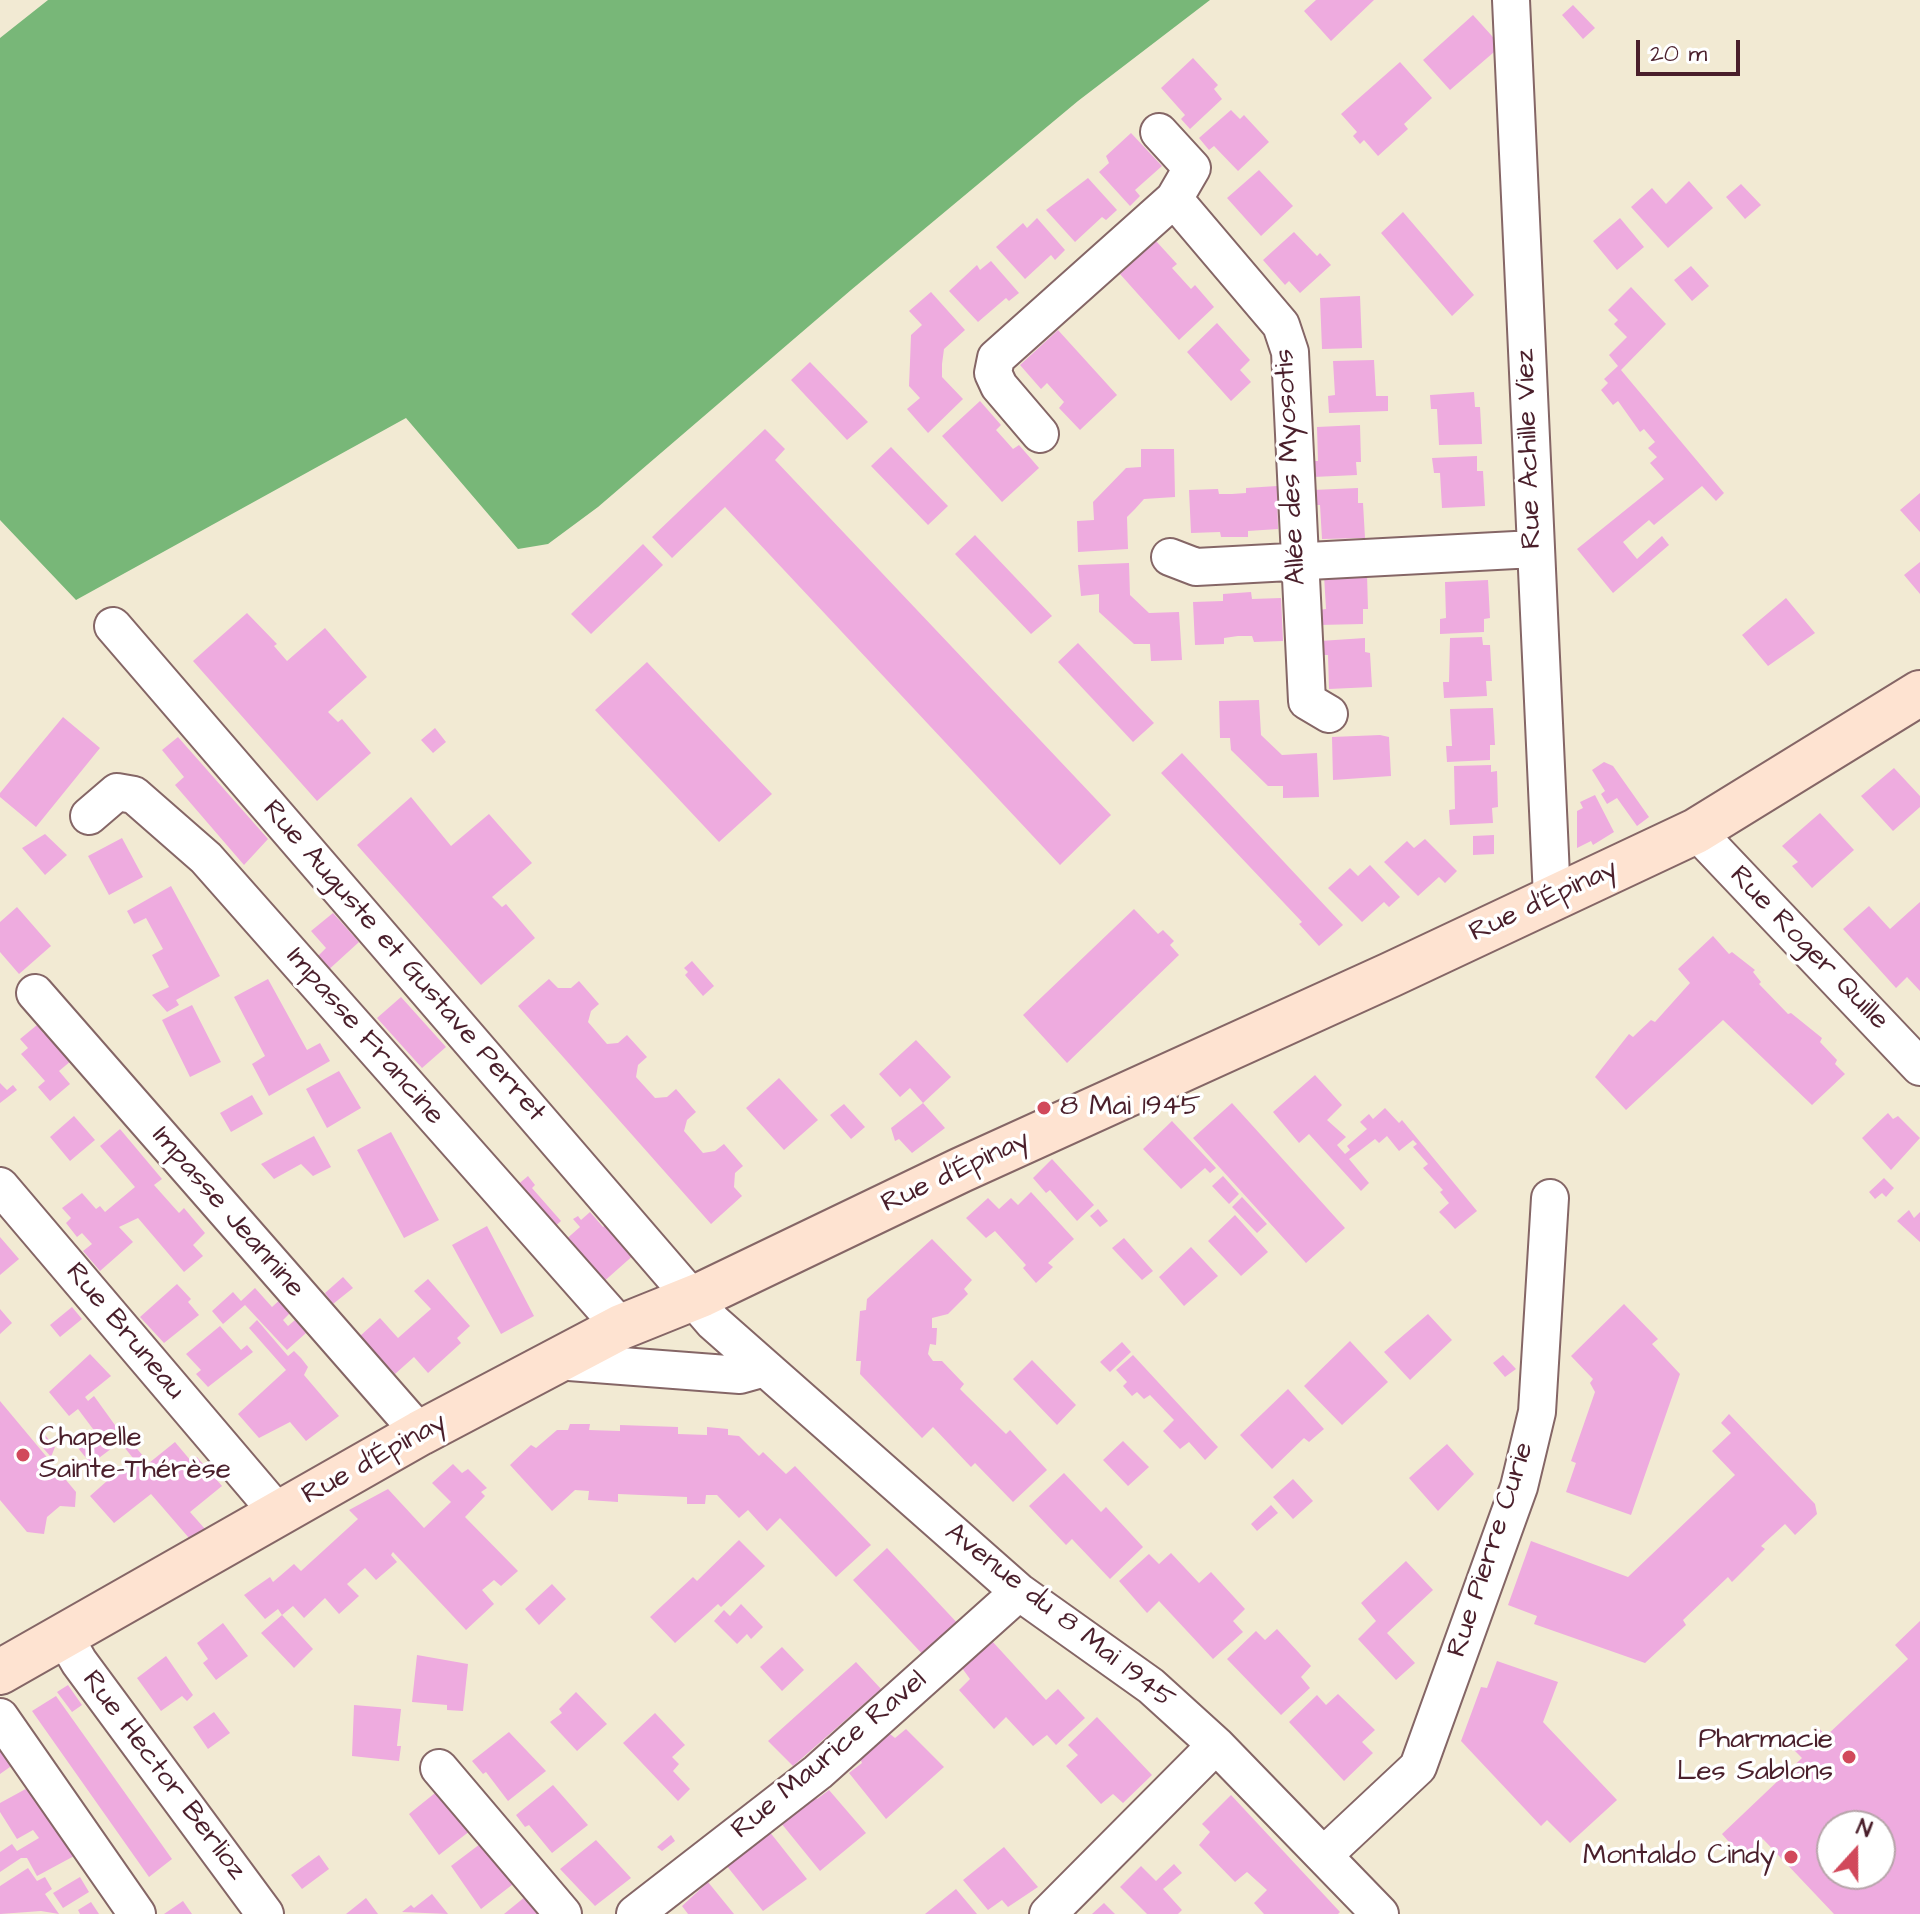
<!DOCTYPE html>
<html>
<head>
<meta charset="utf-8">
<style>
	body { margin:0 }
	#map { position:relative; width:1920px; height:1914px; overflow:hidden; background:#f2ead3; font-family:"Architects Daughter",sans-serif }
	canvas { display:block }
	.north { position:absolute; left:1816px; top:1810px; width:80px; height:80px; box-sizing:border-box; background:#fff; border:2px solid #b7a5aa; border-radius:50%; rotate:21deg; font-size:22px; font-weight:700; line-height:32px; text-align:center; color:#4a1f2b }
	.north::after { content:''; display:block; margin:auto; width:28px; height:36px; background:#d1495b; clip-path:polygon(50% 0,100% 100%,50% 72%,0 100%) }
	.scale { position:absolute; left:1636px; top:40px; width:104px; height:36px; box-sizing:border-box; border:4px solid #4a1f2b; border-top:0; padding-left:10px; font-size:24px; line-height:28px; white-space:nowrap; color:#4a1f2b; -webkit-text-stroke:6px #fff; paint-order:stroke }
</style>
</head>
<body>
<div id="map">
<canvas width="1920" height="1914"></canvas>
<div class="north">N</div>
<div class="scale">20 m</div>
</div>
<script>
const context = document.querySelector('canvas').getContext('2d');
context.lineJoin = 'round';
function fill(path, color) { context.fillStyle = color; context.fill(path, 'evenodd'); }
const shape = rows => new Path2D(rows.map(r => 'M' + r).join(''));
function trace(path, color, width, dash) { context.strokeStyle = color; context.lineWidth = width; context.lineCap = dash ? 'butt' : 'round'; context.setLineDash(dash || []); context.stroke(path); }
function write(font, color, halo, rows, align = 'center') {
  context.font = font + ' "Architects Daughter",sans-serif'; context.lineWidth = 7; context.setLineDash([]); context.textBaseline = 'middle'; context.strokeStyle = halo; context.fillStyle = color; for (const [text, x, y, turn = 0] of rows) {
    context.save(); context.translate(x, y); context.rotate((+turn || 0) * Math.PI / 180); context.textAlign = isNaN(turn) ? turn : align; if (halo) context.strokeText(text, 0, 0); context.fillText(text, 0, 0); context.restore();
  }
}
fill(shape([
	[48,0,1210,0,1078,101,851,290,598,507,548,544,518,549,406,418,76,600,0,520,0,38]
]), '#78b778');
fill(shape([
	[1316,0,1374,0,1331,41,1304,11],
	[1573,5,1595,28,1583,39,1562,15],
	[1473,15,1501,46,1450,90,1423,60],
	[1193,58,1218,85,1214,89,1222,99,1190,129,1181,119,1185,115,1161,88],
	[1400,62,1432,98,1404,124,1408,129,1378,156,1364,140,1360,144,1353,136,1357,132,1341,114],
	[1231,110,1240,119,1244,115,1269,142,1238,171,1214,146,1209,150,1199,138],
	[1131,133,1162,166,1135,190,1140,196,1130,206,1099,172,1109,163,1106,156],
	[1259,170,1293,206,1261,236,1227,198],
	[1088,178,1117,210,1106,220,1102,217,1075,242,1046,210],
	[1689,181,1713,208,1668,248,1631,207,1652,188,1666,204],
	[1741,184,1761,205,1745,219,1726,197],
	[1403,212,1474,295,1452,316,1381,233],
	[1037,218,1065,250,1055,260,1051,255,1025,279,996,247,1023,223,1027,228],
	[1620,218,1644,247,1617,270,1593,241],
	[1294,232,1317,256,1320,253,1331,265,1300,293,1289,281,1285,285,1263,260],
	[1156,241,1177,264,1172,268,1191,289,1195,285,1214,307,1179,340,1120,274],
	[991,261,1019,293,1009,301,1006,298,978,322,949,291,977,265,980,270],
	[1691,266,1709,286,1692,301,1674,280],
	[1631,287,1666,324,1621,370,1724,493,1716,501,1702,486,1654,525,1649,520,1623,542,1637,559,1662,536,1669,545,1613,593,1577,549,1664,479,1650,463,1657,457,1648,448,1655,442,1644,429,1640,432,1618,401,1613,405,1601,390,1608,383,1604,379,1618,366,1609,355,1627,337,1614,324,1618,320,1608,310],
	[931,292,965,330,944,349,942,364,942,377,963,399,928,433,907,409,920,398,909,386,910,362,911,335,922,325,909,311],
	[1360,296,1362,348,1322,349,1320,298],
	[1217,323,1250,360,1240,370,1251,382,1231,401,1187,352],
	[1058,330,1117,395,1080,430,1059,408,1064,402,1047,383,1041,389,1020,365],
	[1374,360,1376,396,1388,396,1388,411,1329,413,1328,396,1335,395,1333,361],
	[810,362,868,422,847,440,791,380],
	[1474,392,1475,407,1480,407,1482,444,1439,445,1437,409,1431,409,1430,395],
	[980,401,1001,425,996,430,1005,440,1013,449,1019,445,1039,468,1002,502,942,436],
	[1360,425,1361,462,1356,462,1357,475,1313,477,1312,461,1318,461,1317,427],
	[765,429,785,449,775,460,1111,815,1060,865,725,507,672,558,652,537],
	[891,447,948,506,928,525,871,466],
	[1141,449,1174,449,1175,497,1144,499,1135,509,1127,517,1128,549,1078,552,1077,521,1094,520,1093,502,1126,468,1141,467],
	[1477,456,1477,471,1483,471,1485,506,1442,508,1440,473,1434,473,1432,458],
	[1277,486,1278,529,1248,531,1248,537,1221,537,1220,532,1191,533,1189,490,1218,489,1219,494,1232,494,1246,493,1246,488],
	[1358,488,1358,503,1363,503,1365,538,1322,539,1320,505,1314,505,1313,490],
	[1920,493,1920,532,1900,510],
	[975,535,1052,616,1031,634,955,554],
	[643,544,663,565,591,634,571,614],
	[1920,562,1920,594,1904,575],
	[1129,563,1130,595,1149,613,1179,612,1182,660,1151,661,1150,644,1134,644,1099,612,1099,594,1081,596,1078,565],
	[1367,574,1368,609,1363,609,1363,624,1319,625,1319,610,1326,609,1324,575],
	[1488,580,1490,618,1484,619,1484,632,1440,634,1440,619,1446,618,1445,582],
	[1251,592,1252,599,1281,598,1283,641,1254,642,1252,636,1238,636,1224,638,1224,644,1195,645,1193,602,1223,601,1223,594],
	[1786,598,1815,633,1768,666,1742,635],
	[247,613,277,644,274,646,287,661,325,628,367,677,328,712,338,722,342,719,371,753,317,801,193,661],
	[1482,637,1483,645,1490,645,1492,681,1486,681,1487,696,1444,698,1443,682,1449,682,1450,638],
	[1365,638,1365,652,1370,653,1372,687,1329,689,1328,655,1321,655,1320,641],
	[1078,643,1154,723,1133,742,1058,662],
	[647,662,772,794,719,842,595,710],
	[1259,700,1261,735,1282,755,1317,753,1319,797,1283,798,1283,786,1268,786,1231,750,1230,738,1220,738,1219,701],
	[1493,708,1495,745,1490,745,1490,760,1447,762,1446,746,1452,746,1450,709],
	[63,717,100,748,36,827,0,797,0,793],
	[435,728,446,742,433,753,421,740],
	[1380,735,1389,737,1391,776,1333,780,1332,737],
	[178,737,268,839,244,865,175,785,184,777,162,750],
	[1182,753,1343,925,1319,946,1299,924,1302,922,1161,773],
	[1604,762,1613,766,1649,817,1637,826,1617,798,1607,804,1601,794,1605,791,1592,770],
	[1491,765,1491,772,1497,771,1498,807,1492,808,1493,823,1450,825,1449,810,1455,809,1454,766],
	[1894,768,1920,796,1920,807,1893,831,1861,796],
	[1595,795,1614,832,1593,845,1591,841,1577,848,1577,811,1583,808,1580,802],
	[411,797,451,846,489,814,532,863,492,897,502,907,506,904,535,938,481,985,357,845],
	[1820,813,1854,850,1812,888,1792,866,1798,862,1782,846],
	[45,834,67,855,45,875,22,848],
	[1494,835,1494,854,1473,855,1473,836],
	[122,838,143,877,109,895,88,856],
	[1425,839,1457,871,1445,883,1439,877,1418,896,1384,862,1407,841,1414,848],
	[1370,865,1400,897,1389,907,1384,902,1362,922,1328,888,1350,868,1358,876],
	[171,886,220,976,176,1000,179,1005,167,1012,152,995,169,987,152,955,163,949,146,918,134,924,127,911],
	[1920,902,1920,991,1907,977,1896,988,1843,929,1869,906,1890,929],
	[17,907,51,946,19,974,0,952,0,922],
	[1134,909,1158,934,1163,930,1174,941,1170,945,1179,955,1067,1063,1023,1015],
	[333,913,359,942,325,973,313,961,326,948,311,931],
	[1713,936,1729,954,1732,952,1755,970,1753,972,1761,982,1759,984,1788,1014,1791,1013,1822,1038,1820,1042,1837,1060,1835,1064,1845,1074,1812,1105,1723,1020,1626,1110,1595,1077,1629,1034,1633,1037,1651,1020,1655,1022,1690,983,1678,969],
	[692,961,714,986,703,996,685,975,688,972,684,968],
	[268,979,307,1050,320,1043,330,1061,269,1096,252,1064,265,1056,234,997],
	[549,979,558,988,571,988,579,981,599,1004,591,1011,588,1022,607,1044,618,1043,627,1035,647,1057,638,1065,636,1077,655,1098,667,1097,676,1089,696,1112,687,1120,684,1131,703,1153,715,1151,724,1144,743,1166,735,1173,734,1187,742,1196,711,1224,518,1006],
	[401,997,446,1047,422,1068,377,1018],
	[192,1005,221,1062,190,1077,162,1020],
	[37,1025,44,1034,54,1026,78,1055,59,1071,70,1084,50,1101,38,1087,45,1081,21,1054,28,1048,20,1039],
	[916,1040,951,1077,923,1103,910,1088,900,1097,879,1074],
	[339,1071,361,1108,327,1128,306,1089],
	[1315,1075,1342,1105,1327,1120,1346,1137,1337,1145,1345,1154,1350,1150,1347,1146,1367,1129,1360,1122,1369,1114,1373,1119,1385,1108,1399,1123,1402,1120,1477,1211,1455,1229,1445,1218,1439,1212,1449,1203,1440,1192,1443,1190,1423,1168,1428,1164,1413,1147,1417,1144,1413,1140,1399,1151,1387,1136,1379,1143,1375,1139,1349,1159,1369,1183,1361,1191,1309,1134,1299,1143,1273,1112],
	[779,1078,818,1120,784,1150,746,1108],
	[0,1083,7,1090,13,1085,17,1090,0,1103],
	[252,1095,263,1114,231,1132,220,1113],
	[923,1103,945,1128,912,1153,899,1139,895,1141,891,1128],
	[1232,1103,1345,1228,1306,1263,1193,1138],
	[844,1104,865,1127,851,1139,830,1115],
	[1888,1113,1893,1119,1898,1116,1920,1138,1891,1170,1862,1138],
	[74,1116,95,1140,70,1161,50,1137],
	[1172,1121,1216,1168,1210,1173,1205,1168,1181,1189,1143,1149],
	[120,1129,162,1179,154,1185,179,1213,184,1208,205,1233,193,1245,203,1256,184,1272,138,1218,119,1227,133,1242,100,1271,83,1251,92,1244,82,1233,77,1237,66,1223,71,1218,62,1208,82,1193,96,1209,100,1206,105,1212,135,1187,100,1146],
	[391,1132,439,1220,404,1238,357,1150],
	[314,1136,331,1167,313,1176,301,1164,274,1179,261,1164],
	[1052,1159,1094,1205,1077,1221,1050,1190,1046,1193,1033,1178],
	[528,1176,535,1185,532,1188,561,1221,552,1229,515,1187],
	[1223,1176,1239,1194,1229,1204,1212,1186],
	[1884,1178,1894,1188,1886,1197,1882,1193,1875,1199,1869,1192],
	[1031,1192,1074,1239,1048,1263,1053,1267,1036,1283,1023,1268,1026,1265,995,1231,986,1238,966,1218,988,1198,999,1209,1011,1198,1018,1205],
	[1242,1197,1267,1224,1257,1233,1232,1207],
	[1098,1209,1108,1221,1100,1227,1090,1216],
	[1909,1210,1914,1218,1920,1212,1920,1242,1897,1221],
	[590,1212,603,1227,609,1223,636,1253,601,1284,563,1242,580,1227,573,1219,578,1216,581,1220],
	[1235,1215,1268,1252,1241,1276,1208,1241],
	[487,1226,534,1316,501,1334,452,1245],
	[0,1237,19,1259,0,1275],
	[1124,1238,1153,1271,1142,1280,1112,1248],
	[932,1239,972,1280,964,1289,968,1294,948,1314,932,1318,932,1328,937,1328,936,1345,930,1344,928,1354,933,1361,942,1361,964,1384,960,1389,967,1396,1006,1434,1010,1430,1047,1470,1013,1502,975,1463,971,1467,933,1427,922,1438,860,1374,861,1361,856,1361,860,1311,866,1310,867,1299],
	[1191,1247,1218,1276,1184,1306,1159,1277],
	[343,1277,353,1288,333,1304,325,1293],
	[428,1279,470,1326,457,1338,461,1343,428,1373,414,1357,395,1374,360,1336,380,1318,398,1338,431,1309,414,1291],
	[177,1284,191,1299,188,1302,199,1315,164,1343,140,1317],
	[255,1288,272,1307,283,1297,293,1310,283,1320,288,1326,295,1320,306,1333,287,1350,245,1305,223,1324,212,1311,233,1292,241,1301],
	[1624,1304,1658,1339,1652,1344,1680,1374,1631,1515,1566,1492,1576,1463,1571,1461,1595,1392,1590,1383,1593,1379,1571,1356],
	[72,1307,82,1319,60,1337,50,1325],
	[0,1309,12,1323,0,1334],
	[1428,1314,1452,1340,1410,1380,1384,1352],
	[257,1320,288,1356,294,1351,301,1358,308,1367,304,1375,339,1416,306,1441,290,1422,259,1438,238,1414,286,1370,249,1328],
	[220,1326,241,1350,247,1345,253,1352,208,1387,196,1374,201,1370,186,1354],
	[1350,1341,1388,1382,1342,1425,1304,1386],
	[1122,1342,1131,1352,1110,1372,1100,1362],
	[90,1354,111,1376,85,1397,88,1401,94,1396,125,1439,127,1437,149,1463,175,1442,191,1461,197,1457,222,1486,190,1512,205,1529,189,1538,151,1494,114,1523,90,1496,133,1458,120,1442,91,1464,78,1448,96,1433,78,1409,69,1416,49,1392],
	[1133,1355,1218,1447,1205,1460,1189,1442,1180,1449,1163,1431,1174,1420,1150,1395,1144,1399,1137,1392,1132,1396,1123,1386,1127,1382,1116,1370],
	[1503,1355,1516,1369,1505,1377,1493,1363],
	[1032,1360,1076,1405,1057,1425,1013,1379],
	[1288,1389,1324,1429,1309,1442,1304,1438,1272,1469,1240,1435],
	[0,1401,76,1492,75,1507,60,1506,47,1517,44,1534,27,1532,0,1500],
	[1729,1414,1815,1504,1817,1514,1795,1535,1785,1524,1761,1546,1765,1549,1732,1582,1728,1577,1683,1620,1686,1625,1645,1663,1534,1624,1537,1616,1508,1605,1531,1541,1628,1577,1735,1475,1712,1451,1731,1433,1721,1423],
	[570,1424,590,1424,589,1430,620,1431,620,1425,678,1427,678,1434,707,1435,707,1427,728,1429,728,1435,739,1436,759,1456,763,1452,786,1474,795,1466,871,1545,836,1577,780,1518,767,1531,748,1510,739,1518,717,1495,706,1495,705,1504,687,1504,687,1497,618,1494,618,1502,588,1500,589,1491,575,1490,552,1511,510,1465,531,1445,536,1448,557,1430,568,1430],
	[45,1435,55,1447,51,1457,37,1441],
	[1123,1441,1149,1467,1128,1486,1103,1460],
	[1447,1444,1474,1474,1438,1511,1409,1478],
	[453,1464,462,1473,468,1469,487,1488,481,1492,485,1496,465,1517,518,1571,501,1586,494,1580,482,1590,494,1604,466,1630,393,1552,391,1555,397,1562,376,1580,365,1568,347,1584,359,1596,339,1614,325,1598,304,1618,293,1606,282,1615,278,1609,265,1619,244,1595,270,1577,273,1582,294,1564,301,1571,358,1519,349,1510,388,1489,424,1528,451,1502,432,1483],
	[1064,1473,1101,1512,1106,1507,1143,1547,1110,1579,1072,1539,1066,1545,1029,1506],
	[1293,1479,1313,1501,1293,1519,1273,1497],
	[1271,1505,1278,1513,1257,1531,1251,1524],
	[739,1540,765,1566,721,1607,718,1604,675,1643,650,1617,693,1577,697,1581],
	[887,1548,961,1627,927,1659,853,1580],
	[1171,1553,1199,1583,1211,1572,1245,1609,1233,1621,1243,1632,1213,1659,1159,1601,1147,1613,1119,1581,1149,1554,1159,1564],
	[1406,1561,1433,1590,1387,1633,1415,1663,1396,1680,1358,1639,1376,1621,1361,1603],
	[552,1584,566,1599,539,1625,525,1609],
	[741,1604,763,1627,751,1639,747,1634,737,1644,714,1621,724,1610,730,1616],
	[282,1615,313,1649,294,1668,261,1633],
	[1920,1621,1920,1914,1834,1914,1763,1839,1743,1858,1722,1834,1802,1758,1794,1750,1818,1727,1826,1736,1908,1659,1895,1645],
	[1832,1826,1880,1826,1880,1874,1832,1874],
	[223,1623,248,1656,216,1680,203,1663,208,1659,197,1643],
	[1277,1629,1311,1666,1301,1677,1310,1688,1281,1715,1227,1659,1256,1631,1265,1640],
	[992,1641,1046,1700,1058,1689,1085,1718,1056,1745,1047,1735,1033,1746,1006,1717,994,1729,959,1690,970,1679,962,1668],
	[782,1647,804,1670,782,1691,760,1667],
	[417,1655,468,1664,463,1711,447,1710,447,1705,412,1702],
	[166,1656,193,1695,187,1701,182,1696,161,1711,137,1678],
	[1497,1661,1558,1682,1543,1722,1617,1800,1570,1843,1547,1820,1541,1826,1461,1741,1481,1687,1487,1688],
	[856,1662,881,1689,793,1766,768,1741],
	[68,1685,82,1705,72,1712,57,1692],
	[576,1692,607,1724,577,1751,550,1722,562,1713,559,1709],
	[1338,1694,1375,1730,1362,1742,1373,1753,1344,1781,1289,1722,1317,1695,1326,1705],
	[56,1696,172,1859,149,1877,32,1711],
	[354,1705,401,1709,397,1746,401,1746,399,1761,352,1756],
	[214,1712,230,1733,208,1749,193,1727],
	[655,1713,685,1745,672,1757,679,1764,673,1771,690,1789,678,1801,623,1743],
	[1097,1717,1152,1775,1123,1803,1113,1794,1101,1804,1066,1766,1078,1755,1068,1745],
	[906,1729,944,1767,886,1819,849,1773,862,1763,860,1758,890,1734,895,1738],
	[509,1732,546,1771,508,1801,486,1772,483,1774,472,1761],
	[0,1737,17,1762,0,1774],
	[33,1785,76,1855,37,1876,27,1858,21,1858,0,1872,0,1852,12,1844,17,1851,39,1838,33,1830,17,1839,0,1812,0,1803],
	[445,1785,475,1827,439,1855,409,1814],
	[553,1785,588,1825,552,1853,529,1825,525,1827,516,1815],
	[829,1790,866,1833,820,1871,781,1823,814,1795,817,1799],
	[1231,1795,1340,1912,1338,1914,1264,1914,1254,1903,1267,1890,1247,1872,1235,1882,1199,1845,1210,1832,1202,1824],
	[769,1831,807,1879,763,1911,726,1865],
	[671,1835,675,1841,662,1851,657,1847],
	[488,1838,517,1881,481,1909,451,1866],
	[596,1840,631,1878,595,1906,560,1869],
	[1004,1847,1038,1887,1008,1907,1002,1900,988,1910,963,1880],
	[319,1855,329,1869,302,1889,291,1875],
	[1174,1864,1182,1873,1163,1889,1182,1910,1178,1914,1147,1914,1120,1887,1141,1866,1156,1881],
	[28,1868,37,1881,45,1877,52,1889,45,1894,59,1914,41,1911,0,1914,0,1886],
	[80,1877,89,1892,63,1908,53,1893],
	[708,1882,734,1914,688,1914,682,1906],
	[956,1889,977,1914,925,1914],
	[531,1892,544,1914,504,1914],
	[432,1894,448,1914,402,1912,411,1905,414,1908],
	[366,1898,378,1914,346,1914],
	[183,1901,192,1914,164,1914],
	[91,1902,99,1914,80,1914,78,1910],
	[1104,1903,1115,1914,1092,1914]
]), '#eeabdf');
const minor = shape([
	[1511,0,1552,898],
	[1174,199,1281,325,1290,352,1307,701,1329,714],
	[1040,434,999,386,993,373,996,358,1174,199,1192,168,1159,132],
	[1170,557,1196,567,1534,549],
	[113,626,713,1322,1019,1592,1151,1686,1216,1745,1380,1914],
	[89,816,117,792,134,795,206,858,621,1327],
	[1696,831,1920,1067],
	[35,993,420,1433],
	[0,1186,279,1514],
	[556,1361,740,1375,765,1368],
	[64,1636,79,1662,265,1914],
	[0,1717,137,1914],
	[439,1768,563,1914],
	[1324,1855,1418,1767,1519,1487,1537,1412,1550,1198],
	[635,1914,818,1772,1019,1592],
	[1048,1914,1216,1745]
]);
const secondary = shape([
	[0,1672,420,1433,621,1327,703,1294,961,1170,1390,975,1696,831,1920,693]
]);
trace(minor, '#856666', 40);
trace(secondary, '#856666', 48);
trace(minor, '#fff', 36);
trace(secondary, '#fee3d1', 44);
for (const [x, y, r, color] of [
	[1044,1108,8,"#d1495b"],
	[23,1455,8,"#d1495b"],
	[1849,1757,8,"#d1495b"],
	[1791,1857,8,"#d1495b"]
]) { const dot = new Path2D(); dot.arc(x, y, r, 0, 2 * Math.PI); context.fillStyle = color; context.fill(dot); trace(dot, '#fff', 3); }
write('28px', '#4a1f2b', '#fff', [
	["Rue Achille Viez",1530,449,-92],
	["Allée des Myosotis",1292,467,-93],
	["Rue d'Épinay",1544,902,-25],
	["Rue Roger Quille",1808,949,46],
	["Rue Auguste et Gustave Perret",403,962,49],
	["Impasse Francine",364,1037,49],
	["Rue d'Épinay",956,1173,-25],
	["Impasse Jeannine",227,1213,49],
	["Rue Bruneau",124,1332,50],
	["Rue d'Épinay",375,1460,-29],
	["Rue Pierre Curie",1492,1550,-72],
	["Avenue du 8 Mai 1945",1059,1617,38],
	["Rue Maurice Ravel",830,1756,-40],
	["Rue Hector Berlioz",163,1776,53]
]);
write('28px', '#4a1f2b', '#fff', [
	["8 Mai 1945",1060,1108],
	["Chapelle",39,1439],
	["Sainte-Thérèse",39,1471],
	["Pharmacie",1833,1741,"right"],
	["Les Sablons",1833,1773,"right"],
	["Montaldo Cindy",1775,1857,"right"]
], 'left');
</script>
</body>
</html>
